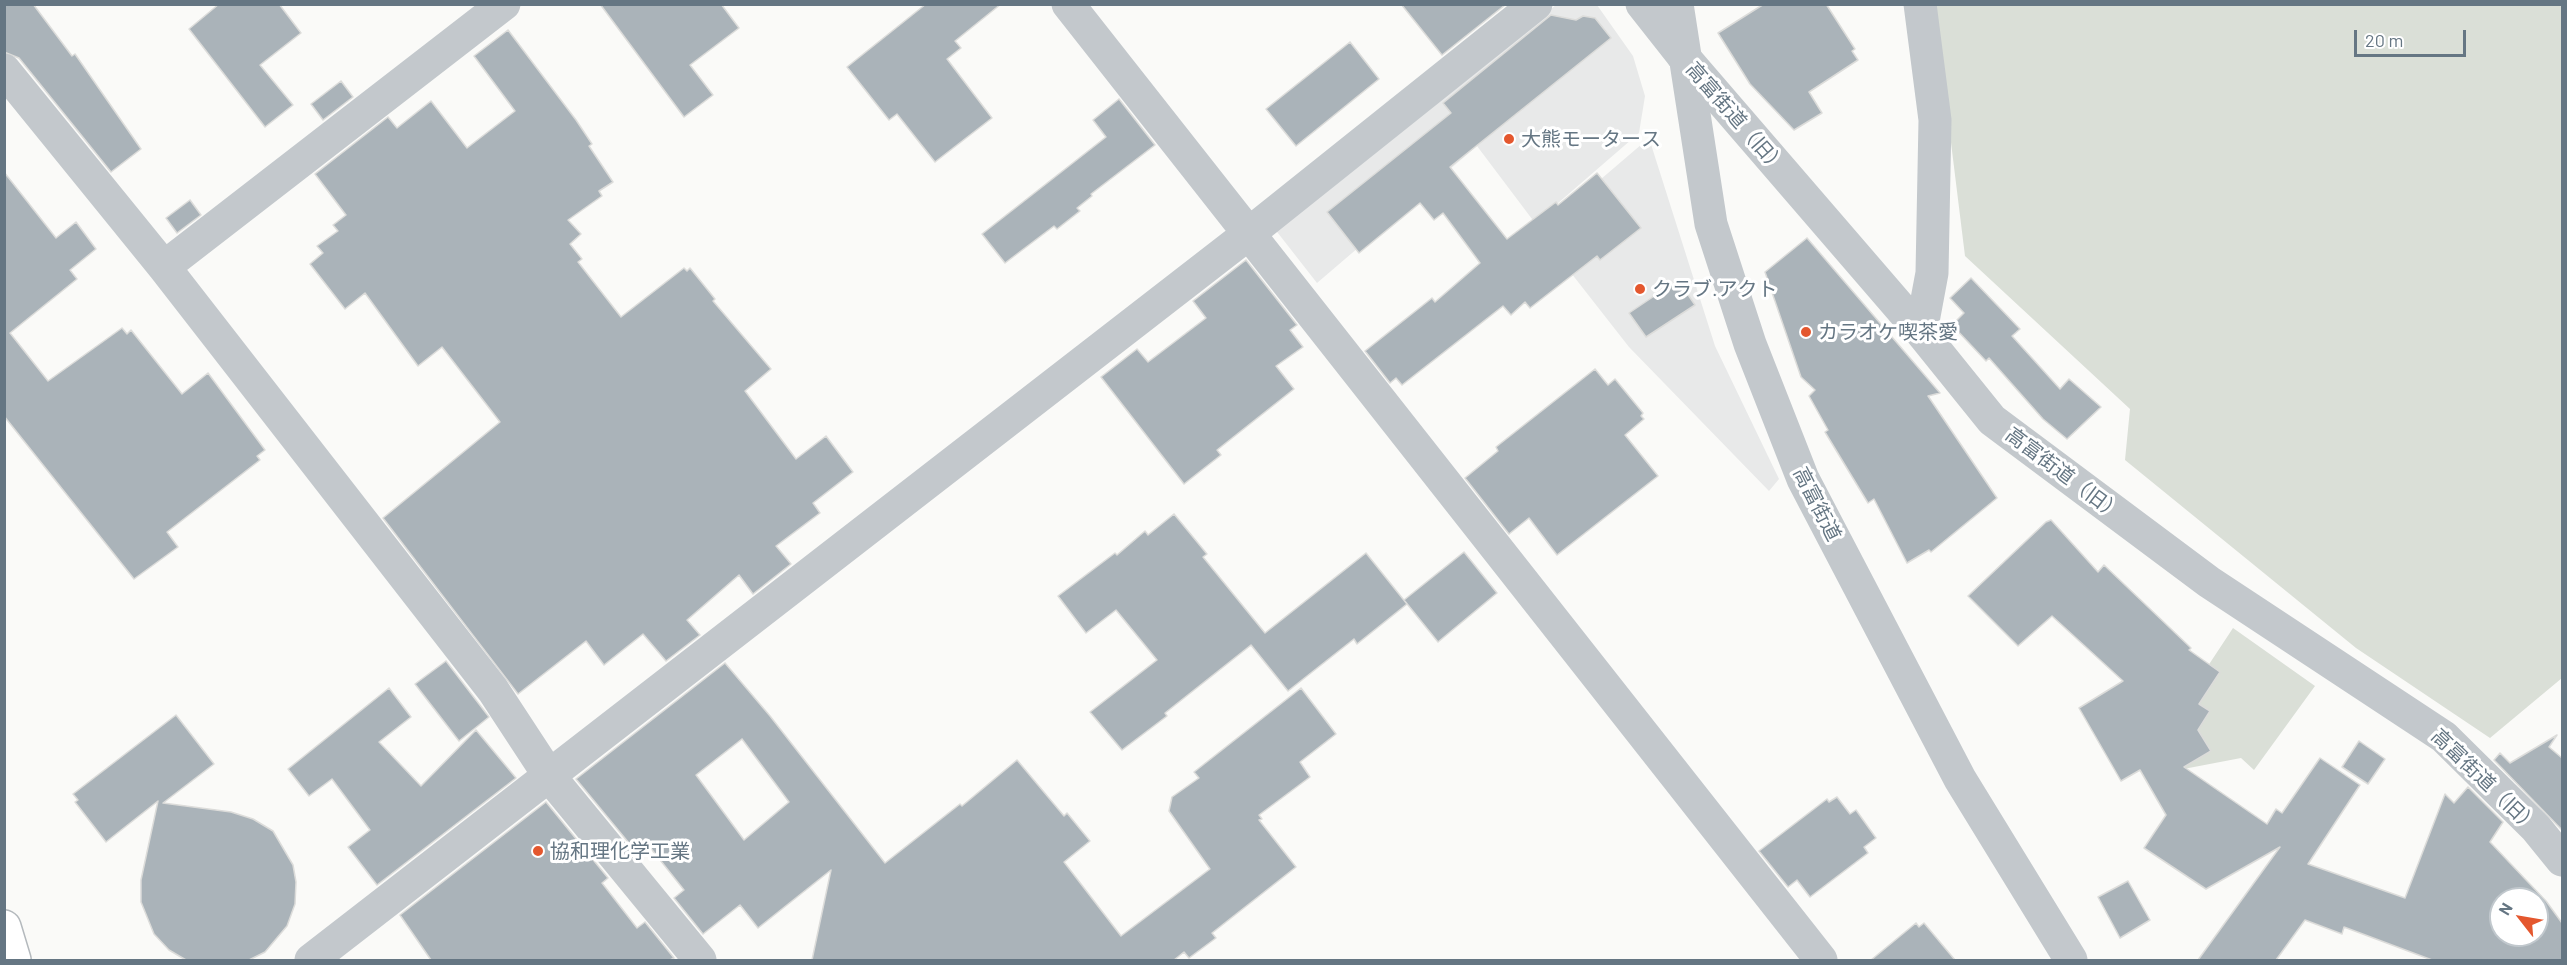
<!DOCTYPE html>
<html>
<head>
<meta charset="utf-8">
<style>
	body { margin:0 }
	#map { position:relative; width:2567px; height:965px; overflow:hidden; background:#fafaf8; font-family:Barlow,sans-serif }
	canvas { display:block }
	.frame { position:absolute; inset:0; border:6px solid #657683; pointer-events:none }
	.north { position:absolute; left:2489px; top:887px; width:60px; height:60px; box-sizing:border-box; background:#fff; border:2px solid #c1c8cd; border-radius:50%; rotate:301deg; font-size:16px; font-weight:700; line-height:24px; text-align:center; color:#657683 }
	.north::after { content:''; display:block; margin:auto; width:21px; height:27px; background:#e4572e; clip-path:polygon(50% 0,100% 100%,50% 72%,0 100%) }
	.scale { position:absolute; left:2354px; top:30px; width:112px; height:27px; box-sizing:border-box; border:3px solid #657683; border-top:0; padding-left:8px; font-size:18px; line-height:21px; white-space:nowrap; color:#657683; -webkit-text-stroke:4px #fff; paint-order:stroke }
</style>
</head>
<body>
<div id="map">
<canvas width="2567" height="965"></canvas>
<div class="frame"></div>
<div class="north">N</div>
<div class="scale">20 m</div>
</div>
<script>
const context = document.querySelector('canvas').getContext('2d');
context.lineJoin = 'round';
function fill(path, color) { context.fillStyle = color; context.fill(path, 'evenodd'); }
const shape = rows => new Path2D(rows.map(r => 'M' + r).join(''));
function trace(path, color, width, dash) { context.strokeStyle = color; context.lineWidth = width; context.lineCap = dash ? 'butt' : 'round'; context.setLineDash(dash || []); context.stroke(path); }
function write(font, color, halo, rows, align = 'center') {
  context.font = font + ' Barlow,"Noto Sans JP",sans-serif'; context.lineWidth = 6; context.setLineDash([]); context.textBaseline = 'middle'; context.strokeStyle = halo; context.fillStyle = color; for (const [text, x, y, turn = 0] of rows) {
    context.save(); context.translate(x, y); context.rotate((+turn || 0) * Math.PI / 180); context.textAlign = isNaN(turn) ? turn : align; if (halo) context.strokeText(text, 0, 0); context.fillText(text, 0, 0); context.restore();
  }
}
fill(shape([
	[1556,5,1597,5,1633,56,1645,96,1639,133,1535,223,1477,146,1317,283,1274,228],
	[1649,138,1715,346,1779,479,1769,491,1629,347,1539,232]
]), '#e8e9e9');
fill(shape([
	[1934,5,2562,5,2562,678,2490,738,2356,648,2125,460,2130,409,1965,256],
	[2233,628,2315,686,2254,770,2241,758,2147,776,2171,722]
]), '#dadfd7');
const building = shape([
	[4,4,33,4,72,56,75,54,141,149,111,172,19,58,4,52,4,4],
	[219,4,279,4,301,33,260,65,293,105,265,127,189,29,219,4],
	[600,4,721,4,739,28,690,65,713,95,684,117,600,4],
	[926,4,1001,4,955,41,961,48,947,59,992,118,935,162,897,114,889,120,847,67,926,4],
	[1401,4,1504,4,1505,5,1442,55,1401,4],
	[1764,4,1826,4,1855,49,1852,51,1858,60,1809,92,1822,113,1794,130,1750,84,1718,33,1764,4],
	[1551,15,1576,20,1583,16,1595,18,1611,38,1450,167,1507,239,1556,202,1558,205,1597,173,1641,228,1600,260,1597,256,1530,308,1525,302,1511,315,1503,306,1402,385,1396,378,1390,383,1365,351,1432,298,1435,302,1480,263,1443,213,1434,220,1420,203,1359,253,1327,212,1451,113,1443,103,1551,15],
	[508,30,576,120,592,144,589,146,613,182,599,191,602,196,568,220,581,234,570,244,582,259,578,262,621,317,684,268,687,271,690,268,715,299,713,301,771,369,745,391,796,459,826,436,853,472,813,503,820,513,776,546,791,564,753,594,739,575,687,620,700,635,666,661,643,634,604,665,586,641,518,694,383,518,500,422,442,347,418,366,365,293,345,309,310,264,323,253,317,246,338,231,333,225,346,215,315,174,388,117,397,128,431,101,467,148,515,111,474,56,508,30],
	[1350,42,1379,79,1296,146,1266,109,1350,42],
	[341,81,353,97,323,120,311,104,341,81],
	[1119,99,1155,145,1091,194,1092,196,1077,208,1080,211,1057,229,1054,226,1005,263,982,234,1106,137,1093,120,1119,99],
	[4,172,56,238,76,222,96,249,70,270,77,279,10,333,48,381,122,328,127,334,131,330,182,394,208,373,265,450,257,456,260,460,167,532,178,547,134,579,4,416,4,172],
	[190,200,201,215,177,233,166,218,190,200],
	[1807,238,1940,393,1928,396,1997,498,1931,552,1929,550,1907,563,1874,499,1868,503,1825,432,1828,430,1809,396,1815,390,1801,377,1765,272,1807,238],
	[1246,260,1297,325,1290,330,1303,347,1276,366,1294,389,1217,450,1221,455,1184,484,1101,377,1137,349,1148,362,1206,318,1193,301,1246,260],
	[1971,278,2020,329,2012,336,2060,389,2069,379,2101,407,2067,439,2043,419,1989,358,1986,361,1952,325,1964,313,1950,298,1971,278],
	[1678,280,1695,305,1646,337,1629,313,1678,280],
	[1595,369,1608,385,1615,379,1643,413,1641,416,1644,419,1625,435,1658,476,1557,555,1529,518,1509,534,1465,478,1498,451,1496,447,1595,369],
	[1174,514,1207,554,1203,557,1265,633,1366,553,1407,604,1357,644,1354,639,1288,691,1251,645,1165,713,1167,716,1122,750,1090,712,1157,660,1116,610,1086,633,1058,596,1115,553,1117,555,1145,531,1148,535,1174,514],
	[2051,520,2098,572,2104,565,2191,648,2189,650,2220,672,2199,704,2210,711,2198,730,2211,751,2184,767,2267,824,2276,809,2282,813,2320,758,2360,785,2308,864,2405,898,2445,794,2454,803,2468,787,2503,822,2490,842,2546,901,2562,923,2562,960,2432,960,2344,927,2342,934,2305,920,2276,960,2198,960,2280,847,2206,889,2144,848,2166,815,2140,770,2121,781,2079,708,2123,681,2052,616,2018,646,1968,596,2046,522,2051,520],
	[2501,899,2537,899,2537,935,2501,935,2501,899],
	[1464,552,1497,593,1438,642,1404,600,1464,552],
	[446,661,489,717,459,741,415,684,446,661],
	[725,663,770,716,885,863,960,804,962,806,1017,760,1064,816,1067,813,1090,841,1064,862,1121,936,1210,869,1169,811,1172,797,1199,778,1194,772,1301,688,1336,734,1300,762,1310,777,1259,815,1262,819,1259,820,1296,867,1212,933,1216,938,1189,958,1184,952,1174,960,812,960,831,870,758,928,740,905,703,934,674,898,684,890,649,846,638,854,576,779,725,663],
	[742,739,789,802,744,840,696,775,742,739],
	[389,688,411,717,379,742,421,786,476,730,516,778,377,885,348,847,370,830,332,779,309,796,288,769,389,688],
	[176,715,214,764,163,803,231,812,253,819,273,831,293,865,296,882,295,904,287,926,265,952,249,960,186,960,169,950,154,934,141,902,141,880,158,801,106,842,75,802,78,800,73,794,176,715],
	[2557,735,2549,747,2562,758,2562,830,2494,760,2500,753,2510,763,2557,735],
	[2359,741,2385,759,2368,784,2342,767,2359,741],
	[1837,797,1850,814,1856,810,1876,838,1864,847,1868,853,1810,897,1797,880,1788,887,1759,851,1827,799,1829,802,1837,797],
	[546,802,608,878,602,883,637,928,645,922,674,958,670,960,431,960,400,915,546,802],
	[2128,881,2150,920,2120,938,2098,897,2128,881],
	[1916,923,1919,927,1924,923,1955,960,1871,960,1916,923]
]);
fill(building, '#aab3b9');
trace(building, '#dcdcda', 1.5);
const trunk = shape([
	[4,927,14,960]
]);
trace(trunk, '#b4b9bd', 36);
trace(shape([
	[1068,4,1821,960],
	[1920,4,1935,120,1932,273,1921,332],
	[1683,56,1921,332,1992,420,2209,582,2444,737,2536,828,2562,860],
	[4,70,164,267,493,690,550,777,700,960],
	[164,267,504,4],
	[311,960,1247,235,1536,4]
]), '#c3c8cc', 33);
trace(shape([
	[1642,4,1683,56],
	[1677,4,1711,224,1750,344,1803,479,1960,779,2071,960]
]), '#c3c8cc', 33);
trace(trunk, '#fff', 33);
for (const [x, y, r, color] of [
	[1509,139,6,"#e4572e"],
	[1640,289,6,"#e4572e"],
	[1806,332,6,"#e4572e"],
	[538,851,6,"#e4572e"]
]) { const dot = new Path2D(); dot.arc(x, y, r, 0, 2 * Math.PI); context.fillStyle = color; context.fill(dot); trace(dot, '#fff', 2); }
write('20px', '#657683', '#fff', [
	["高富街道（旧）",1736,118,49],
	["高富街道（旧）",2064,474,37],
	["高富街道",1817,504,63],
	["高富街道（旧）",2485,781,44]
]);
write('20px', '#657683', '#fff', [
	["大熊モータース",1521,139],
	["クラブ.アクト",1652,289],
	["カラオケ喫茶愛",1818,332],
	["協和理化学工業",550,851]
], 'left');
</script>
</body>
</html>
